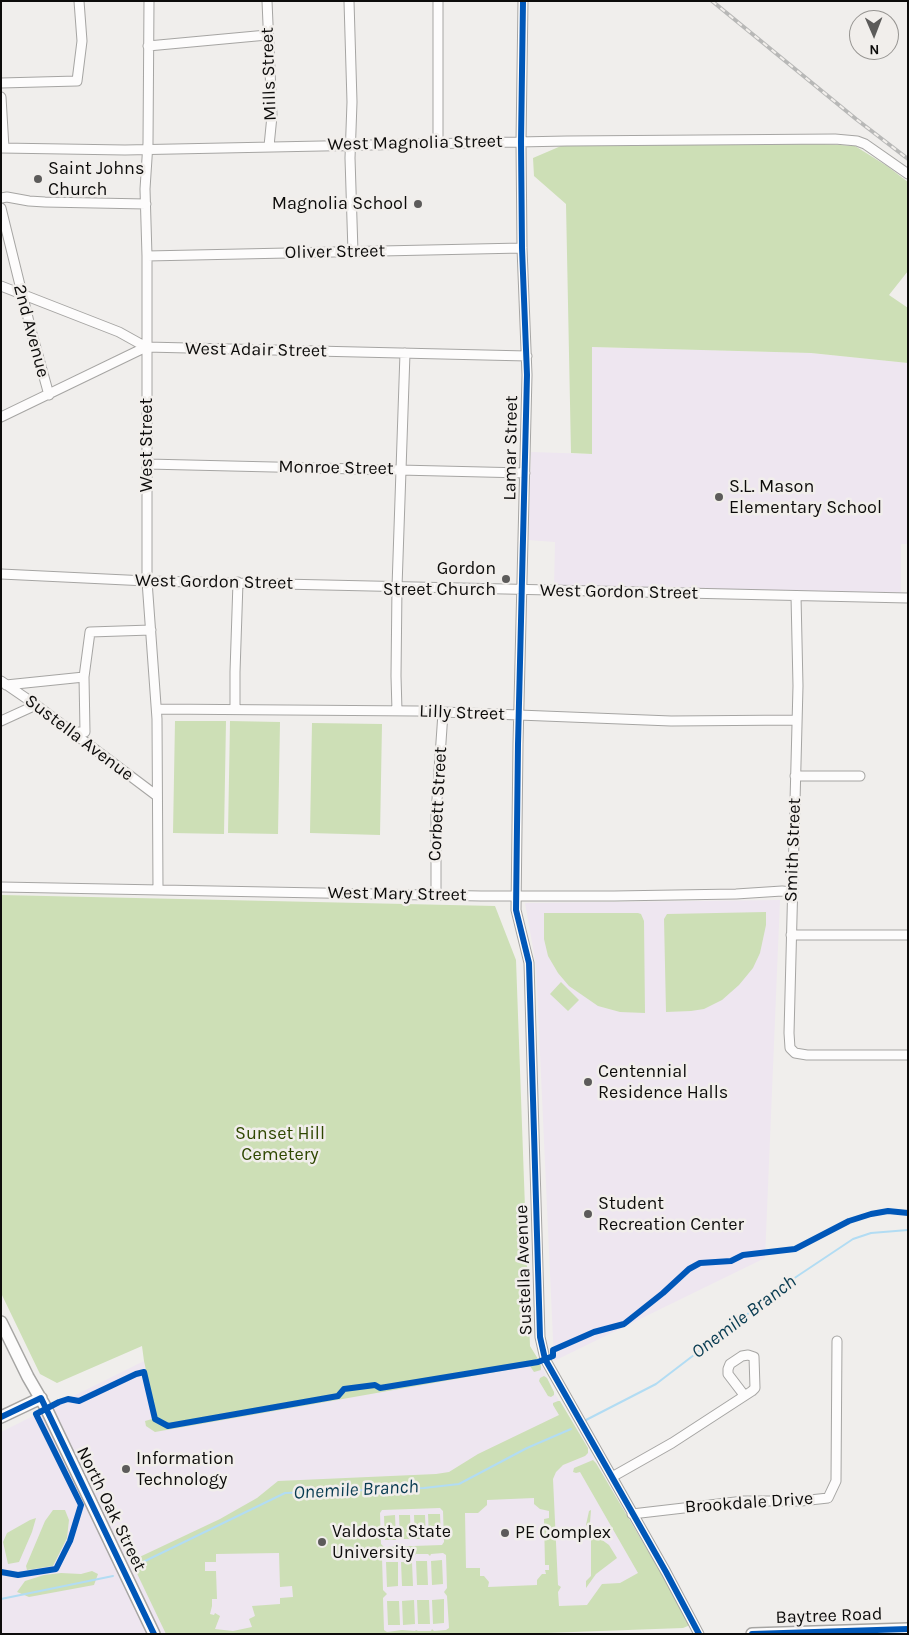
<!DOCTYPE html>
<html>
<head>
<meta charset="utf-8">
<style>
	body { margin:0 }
	#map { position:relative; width:909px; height:1635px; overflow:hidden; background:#f0eeec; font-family:Karla,sans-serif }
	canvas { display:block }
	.frame { position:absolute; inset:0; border:2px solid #0d0c0b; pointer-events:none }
	.north { position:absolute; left:849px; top:10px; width:50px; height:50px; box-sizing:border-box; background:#f1eeeb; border:1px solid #969491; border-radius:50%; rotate:179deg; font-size:14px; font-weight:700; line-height:20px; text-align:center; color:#0d0c0b }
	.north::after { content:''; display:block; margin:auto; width:18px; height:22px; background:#5c5b5a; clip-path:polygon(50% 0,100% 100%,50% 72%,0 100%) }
</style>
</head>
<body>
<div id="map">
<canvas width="909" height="1635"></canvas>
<div class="frame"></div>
<div class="north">N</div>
</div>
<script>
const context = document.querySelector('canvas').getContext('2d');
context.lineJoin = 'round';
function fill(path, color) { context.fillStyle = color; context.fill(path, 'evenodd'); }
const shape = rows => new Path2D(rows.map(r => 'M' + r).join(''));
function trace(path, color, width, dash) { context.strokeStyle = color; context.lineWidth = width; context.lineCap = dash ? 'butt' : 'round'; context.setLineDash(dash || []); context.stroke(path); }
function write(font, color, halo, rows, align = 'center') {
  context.font = font + ' Karla,sans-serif'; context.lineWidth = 5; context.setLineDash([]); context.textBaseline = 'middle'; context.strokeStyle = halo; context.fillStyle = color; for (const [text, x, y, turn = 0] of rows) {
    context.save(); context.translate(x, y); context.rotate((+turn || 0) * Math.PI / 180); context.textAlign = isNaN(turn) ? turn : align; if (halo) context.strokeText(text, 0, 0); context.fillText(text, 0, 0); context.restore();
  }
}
fill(shape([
	[592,347,811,353,908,363,908,544,901,544,901,595,554,588,555,542,528,540,531,452,592,454],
	[780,900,765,1258,554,1361,536,965,525,903],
	[538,1359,554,1392,690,1622,688,1626,513,1634,1,1634,1,1432,144,1361,156,1416]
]), '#eee6f0');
fill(shape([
	[794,142,855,146,887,166,908,182,908,271,889,295,908,308,908,363,811,353,592,347,592,454,571,453,566,204,534,176,533,158,561,146],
	[175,721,226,721,224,834,173,833],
	[230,721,280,722,278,834,228,833],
	[312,723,382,724,380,835,310,833],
	[1,895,495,906,516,960,530,1346,538,1359,541,1366,541,1370,534,1372,530,1366,155,1432,146,1426,145,1421,152,1419,156,1416,144,1361,142,1346,57,1383,40,1374,1,1293],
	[766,912,766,925,760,953,753,968,739,985,722,1000,704,1009,691,1011,666,1012,664,919,667,914],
	[544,913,638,913,641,914,644,921,645,1013,620,1012,598,1006,569,986,558,973,548,956,544,939],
	[561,982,579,1000,568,1011,550,994],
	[544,1376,547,1378,554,1392,554,1395,551,1397,548,1396,539,1381,540,1378],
	[558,1401,560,1401,588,1448,588,1453,585,1456,563,1465,556,1472,553,1479,558,1585,561,1587,558,1592,559,1606,587,1605,602,1584,620,1583,638,1573,580,1472,576,1473,573,1472,574,1468,593,1460,596,1463,690,1622,688,1626,683,1628,518,1634,166,1634,131,1561,220,1519,257,1498,278,1481,436,1474,449,1472,478,1454,559,1415,553,1405,553,1403],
	[534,1498,534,1504,540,1509,549,1511,549,1518,544,1519,545,1565,549,1565,549,1570,545,1570,546,1574,542,1574,537,1580,537,1585,488,1587,489,1582,484,1576,480,1576,480,1568,466,1568,465,1513,478,1513,487,1505,487,1500],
	[440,1508,443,1511,444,1542,442,1545,384,1547,381,1544,380,1513,382,1510],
	[279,1553,280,1587,292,1586,293,1597,280,1598,280,1604,252,1606,255,1616,249,1619,252,1627,233,1631,215,1629,220,1616,215,1613,214,1615,210,1614,212,1606,212,1599,217,1599,216,1571,205,1571,205,1562,216,1562,216,1554],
	[443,1553,446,1555,447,1588,444,1592,447,1596,449,1628,446,1630,434,1631,432,1629,431,1631,418,1631,416,1630,415,1631,402,1630,387,1632,384,1630,383,1598,387,1594,383,1590,382,1558,384,1556,398,1555,399,1557,400,1555,413,1555,414,1556,416,1554,428,1554,430,1556,431,1554],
	[53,1510,65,1510,69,1520,67,1538,53,1566,27,1570,26,1566,45,1521],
	[591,1510,590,1523,598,1537,609,1545,617,1558,596,1574,586,1588,586,1581,591,1576,591,1529,586,1525,589,1511],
	[428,1514,440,1514,441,1538,429,1539],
	[395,1515,396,1540,385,1540,384,1516],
	[399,1515,410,1515,411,1539,400,1539],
	[414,1515,425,1515,426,1539,415,1539],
	[36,1518,32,1532,19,1562,8,1564,3,1542,7,1533,30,1520],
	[442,1560,443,1584,432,1585,431,1561],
	[416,1561,427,1561,428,1585,417,1585],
	[386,1562,398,1562,398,1586,387,1587],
	[401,1562,412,1562,413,1586,402,1586],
	[92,1571,98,1574,94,1585,29,1597,17,1592,25,1581,44,1575,61,1573,81,1574],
	[444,1599,444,1623,433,1624,432,1600],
	[414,1600,415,1624,403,1625,402,1601],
	[417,1600,429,1600,430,1624,418,1624],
	[387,1601,399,1601,400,1625,388,1625]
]), '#cddfb6');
trace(shape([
	[586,1420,656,1384,796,1277,853,1239,871,1233,908,1230],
	[143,1562,285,1493,424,1488,459,1484,527,1448,571,1429],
	[1,1599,113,1576]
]), '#b2dcf3', 2);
const minor = shape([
	[149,1,148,143,145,189,147,256,147,581,157,719,158,889],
	[267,1,272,116,269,146],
	[349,1,352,102,350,158,353,252],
	[438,1,438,144],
	[523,1,521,142,522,248,527,375,518,744,516,910,529,963,540,1337,545,1359,666,1572,699,1634],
	[148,46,267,35],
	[1,83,77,81,82,41,79,1],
	[1,97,4,148],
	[1,148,125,150,567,141,835,139,857,141,865,144,908,174],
	[1,198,7,197,29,201,45,202,146,204],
	[1,208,31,330,49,395],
	[147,256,522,248],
	[1,286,119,332,146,347],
	[1,417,146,347,527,356],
	[147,464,525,473],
	[1,574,147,581,908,598],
	[796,596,798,686,789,1033,790,1048,795,1053,807,1055,908,1055],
	[1,681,36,705,157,796],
	[6,685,84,677],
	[157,709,417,711,671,721,797,720],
	[235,709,235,672,238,582],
	[397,711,396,676,397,587,405,353],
	[1,721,36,705],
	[73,732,85,732,84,677,90,632,151,630],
	[795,776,860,776],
	[1,887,481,896,614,896,736,894,782,891,792,892],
	[436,895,436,814,443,713],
	[791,935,908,935],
	[612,1477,672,1443,752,1391,755,1388,754,1357,748,1355,742,1356,730,1364,728,1369,728,1374,744,1395],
	[632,1514,744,1501,801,1501,828,1498,836,1481,837,1341]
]);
const major = shape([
	[1,1322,28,1377,46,1408,154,1634],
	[1,1417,41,1398],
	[752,1634,908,1629]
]);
trace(minor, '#a6a5a3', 11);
trace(major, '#a6a5a3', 14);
trace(minor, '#fdfcfc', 9);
trace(major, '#fdfcfc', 11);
const rail = shape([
	[712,1,856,119,908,159]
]);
trace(rail, '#b8b8b7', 4);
trace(rail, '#f1eeeb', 2, [5.5]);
trace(shape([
	[523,1,521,142,522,248,527,375,518,744,516,910,529,963,540,1337,545,1359,666,1572,699,1634],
	[1,1417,41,1398,154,1634],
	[1,1572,18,1575,56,1569,70,1541,81,1505,36,1414,59,1402,68,1399,79,1401,136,1374,144,1372,155,1419,168,1426,338,1396,344,1389,375,1385,380,1388,538,1362,553,1356,553,1350,594,1332,624,1324,663,1293,689,1269,700,1263,731,1261,743,1255,795,1249,849,1221,871,1214,888,1211,908,1213],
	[752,1634,908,1629]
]), '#0057b8', 6);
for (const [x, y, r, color] of [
	[38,179,5,"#5c5b5a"],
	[418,204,5,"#5c5b5a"],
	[719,497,5,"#5c5b5a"],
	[506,579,5,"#5c5b5a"],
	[588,1082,5,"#5c5b5a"],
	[588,1214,5,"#5c5b5a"],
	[126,1469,5,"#5c5b5a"],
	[505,1533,5,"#5c5b5a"],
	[322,1542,5,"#5c5b5a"]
]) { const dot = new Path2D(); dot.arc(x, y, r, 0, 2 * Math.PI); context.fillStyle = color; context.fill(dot); trace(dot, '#f1eeeb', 2); }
write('18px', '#0d0c0b', '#f1eeeb', [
	["Mills Street",269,74,-92],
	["West Magnolia Street",415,143,-1],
	["Oliver Street",335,252,-1],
	["2nd Avenue",31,331,75],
	["West Adair Street",256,350,1],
	["West Street",147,445,-90],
	["Lamar Street",511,448,-89],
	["Monroe Street",336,468,1],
	["West Gordon Street",214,582,1],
	["West Gordon Street",619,592,1],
	["Lilly Street",462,713,2],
	["Sustella Avenue",79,738,37],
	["Corbett Street",438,804,-87],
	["Smith Street",793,850,-88],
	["West Mary Street",397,894,1],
	["Sustella Avenue",524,1270,-92],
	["Brookdale Drive",749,1503,-4],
	["North Oak Street",111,1509,64],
	["Baytree Road",829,1616,-2]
]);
write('18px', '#0d0c0b', '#f1eeeb', [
	["Saint Johns",48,169],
	["Church",48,190],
	["Magnolia School",408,204,"right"],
	["S.L. Mason",729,487],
	["Elementary School",729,508],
	["Gordon",496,569,"right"],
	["Street Church",496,590,"right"],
	["Centennial",598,1072],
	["Residence Halls",598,1093],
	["Student",598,1204],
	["Recreation Center",598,1225],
	["Information",136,1459],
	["Technology",136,1480],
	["Valdosta State",332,1532],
	["University",332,1553],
	["PE Complex",515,1533]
], 'left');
write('18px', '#2f4700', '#f1eeeb', [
	["Sunset Hill",280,1134],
	["Cemetery",280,1155]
]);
write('italic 19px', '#083b51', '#f1eeeb', [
	["Onemile Branch",744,1317,-37],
	["Onemile Branch",356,1490,-3]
]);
</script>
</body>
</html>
